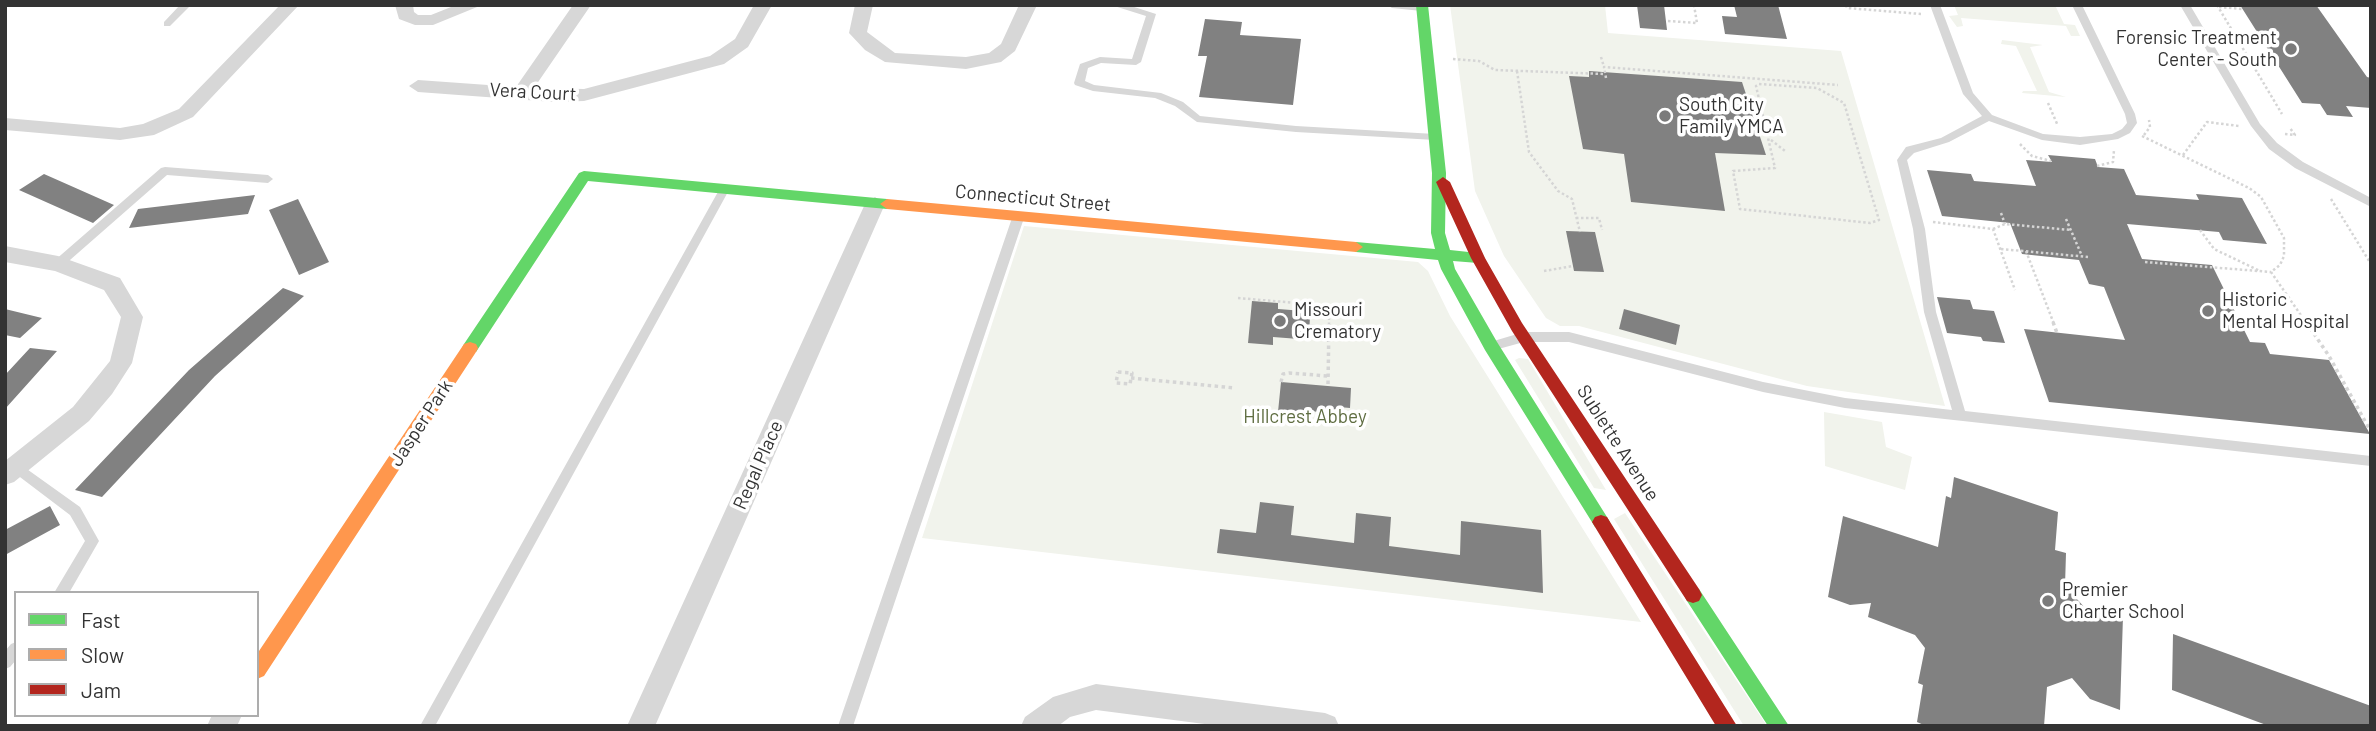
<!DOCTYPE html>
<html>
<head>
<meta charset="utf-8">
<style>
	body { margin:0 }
	#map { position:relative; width:2376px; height:731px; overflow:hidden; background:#fff; font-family:Barlow,sans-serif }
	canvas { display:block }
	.frame { position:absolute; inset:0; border:7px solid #333; pointer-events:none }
	.legend { position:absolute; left:14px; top:591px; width:245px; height:126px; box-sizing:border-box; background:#fff; border:2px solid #adadad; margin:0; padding:9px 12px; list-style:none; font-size:21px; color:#333 }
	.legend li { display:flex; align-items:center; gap:14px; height:35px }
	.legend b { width:35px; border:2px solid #adadad }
</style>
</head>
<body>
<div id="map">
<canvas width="2376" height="731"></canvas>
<div class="frame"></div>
<ul class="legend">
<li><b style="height:9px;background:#63d668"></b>Fast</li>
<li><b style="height:9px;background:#ff974d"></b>Slow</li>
<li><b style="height:9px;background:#b3261e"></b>Jam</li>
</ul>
</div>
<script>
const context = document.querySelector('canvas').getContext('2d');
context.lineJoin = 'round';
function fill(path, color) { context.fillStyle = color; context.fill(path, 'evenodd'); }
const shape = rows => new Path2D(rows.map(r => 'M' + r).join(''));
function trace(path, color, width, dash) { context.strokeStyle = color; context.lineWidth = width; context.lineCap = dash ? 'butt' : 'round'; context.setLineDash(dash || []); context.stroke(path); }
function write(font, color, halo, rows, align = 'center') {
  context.font = font + ' Barlow,sans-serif'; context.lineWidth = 7; context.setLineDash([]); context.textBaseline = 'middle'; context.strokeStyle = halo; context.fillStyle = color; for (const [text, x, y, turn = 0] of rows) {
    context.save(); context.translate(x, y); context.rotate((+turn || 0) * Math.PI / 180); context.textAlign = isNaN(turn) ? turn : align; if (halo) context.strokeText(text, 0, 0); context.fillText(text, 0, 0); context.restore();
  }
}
fill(shape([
	[1450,5,1605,5,1608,33,1841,51,1945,406,1807,386,1579,326,1560,326,1546,318,1504,256,1475,191],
	[1954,5,2055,5,2064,24,2075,25,2080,36,2071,36,2066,26,1961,18,1963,26,1957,27,1949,16,1958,15],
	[2002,40,2043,45,2030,47,2049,92,2066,97,2022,93,2023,91,2037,91,2016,46,2001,44],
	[1024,226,1418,262,1428,271,1450,316,1641,622,922,538],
	[1519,358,1528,359,1606,490,1594,488,1515,360],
	[1824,412,1882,422,1886,447,1912,457,1905,490,1825,466],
	[1625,513,1767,726,1744,726,1614,519]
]), '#f1f3ec');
fill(shape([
	[1637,5,1664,5,1667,30,1640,28],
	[1734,5,1778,5,1787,39,1725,34,1722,16,1737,17],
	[2240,5,2316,5,2367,77,2371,78,2371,108,2346,106,2353,117,2327,115,2320,104,2302,103],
	[1205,19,1242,22,1240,35,1301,39,1293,105,1199,97,1207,56,1198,56],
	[1589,71,1742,82,1766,155,1715,153,1725,211,1631,202,1624,154,1583,149,1569,76,1589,77],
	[2048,155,2095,159,2098,167,2124,169,2136,195,2199,200,2196,194,2242,198,2267,244,2223,240,2219,232,2127,224,2142,259,2212,265,2250,342,2265,343,2270,354,2329,360,2370,434,2049,402,2024,329,2125,340,2104,287,2089,284,2079,260,2022,254,2010,223,1942,216,1927,170,1971,174,1974,181,2036,186,2026,160,2052,162],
	[44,174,114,205,93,223,19,190],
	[255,195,248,214,129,228,138,209],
	[298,199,329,262,299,275,269,210],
	[1566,231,1595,232,1604,272,1574,271],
	[283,288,304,296,215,376,102,497,75,490,189,370],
	[1937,297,1970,300,1973,309,1994,311,2005,343,1983,341,1981,337,1947,333],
	[1252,301,1278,303,1278,309,1304,311,1303,315,1310,316,1309,336,1300,335,1299,339,1273,337,1273,345,1248,343],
	[5,309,42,318,20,338,5,335],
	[1624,309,1680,325,1676,345,1619,329],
	[30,348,57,351,5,409,5,375],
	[1281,382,1351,388,1350,408,1339,407,1325,414,1305,409,1304,424,1277,422],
	[1954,477,2058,512,2055,550,2066,553,2065,586,2086,609,2094,606,2123,616,2120,710,2090,699,2072,678,2047,687,2044,726,1926,726,1917,722,1923,685,1918,683,1925,648,1915,635,1868,617,1871,603,1850,605,1828,597,1843,516,1938,547,1946,496,1951,498],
	[1260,502,1294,506,1291,535,1354,543,1356,513,1391,517,1389,546,1460,555,1461,521,1541,530,1543,593,1217,553,1220,529,1256,533],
	[50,506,60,525,5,555,5,530],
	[2173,634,2371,706,2371,726,2269,726,2172,690]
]), '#818181');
trace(shape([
	[1846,5,1847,8,1921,14],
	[2217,5,2282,114],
	[2219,7,2242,9],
	[1668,21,1697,23,1694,5],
	[1601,57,1604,67],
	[1453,59,1479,61,1495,70,1605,74],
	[1517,71,1529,152,1558,191,1572,199,1580,232],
	[1606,78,1604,67,1838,85],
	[1759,84,1817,88,1844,103,1879,220,1870,223,1740,209,1733,171,1775,168,1756,86,1759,84],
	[2048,103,2058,126],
	[2285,134,2295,135,2290,128],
	[2144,135,2150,127,2149,120],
	[2142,136,2249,188,2261,197,2284,238,2284,256,2280,265,2271,272,2307,324],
	[1771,140,1785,151],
	[2020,144,2032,156,2051,161],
	[2183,155,2207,122,2239,126],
	[2097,166,2113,162,2114,150],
	[2331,199,2371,264],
	[2001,213,2005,224],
	[1576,218,1599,218,1602,230],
	[2066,219,2082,256],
	[1933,222,1993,229,2015,290],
	[1993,229,2005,224,2071,230],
	[2200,230,2214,249,2260,271],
	[2001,249,2088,257],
	[2026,251,2054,324],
	[2145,262,2271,272],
	[1544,271,1573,266],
	[1238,298,1320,305,1329,310,1329,324]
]), '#d5d5d5', 2.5, [2.5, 2.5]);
trace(shape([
	[2053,322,2057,333],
	[2306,322,2329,356,2371,432],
	[1309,326,1331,328],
	[1118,372,1132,373,1130,384,1116,383,1118,372],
	[1131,378,1235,388],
	[1281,382,1283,374,1289,373,1328,376],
	[1328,384,1329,322]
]), '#d5d5d5', 3.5, [3.5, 3.5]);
fill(shape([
	[180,5,191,5,170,26,164,26,164,22,180,5],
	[1111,5,1128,5,1156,14,1141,62,1136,65,1101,63,1088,68,1085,81,1094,85,1161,93,1183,102,1200,116,1296,126,1435,134,1440,137,1435,140,1296,132,1197,122,1175,106,1155,98,1093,91,1075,85,1074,83,1080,64,1100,57,1132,59,1146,16,1111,5],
	[1387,5,1422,5,1427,8,1422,11,1392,8,1387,5],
	[1930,5,1940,5,1973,93,1992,115,2043,134,2080,137,2112,134,2122,129,2127,123,2125,114,2072,5,2082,5,2135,114,2137,123,2130,133,2118,139,2080,145,2042,140,1989,121,1949,142,1914,153,1907,160,1925,229,1936,312,1965,411,2371,456,2371,466,1845,408,1763,392,1569,342,1524,342,1491,351,1487,349,1485,346,1487,343,1524,332,1569,332,1763,382,1845,398,1952,410,1924,312,1913,229,1897,160,1906,147,1941,138,1982,116,1963,94,1930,5],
	[2180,5,2190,5,2260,124,2277,143,2303,162,2371,198,2371,207,2295,168,2269,149,2251,126,2180,5],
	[165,167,268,175,273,179,268,183,167,175,62,267,54,267,52,264,54,261,161,168,165,167],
	[724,186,729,190,435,726,420,726,719,190,724,186],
	[1018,214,1024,218,853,726,838,726,1012,218,1018,214],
	[17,462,80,507,99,541,69,593,54,593,85,541,70,515,12,471,10,467,12,463,17,462],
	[16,642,16,660,10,667,5,669,5,651,11,644,16,642]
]), '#d7d7d7');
fill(shape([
	[280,5,299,5,193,117,154,135,120,140,5,130,5,118,120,128,143,124,179,109,280,5],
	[395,5,413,5,414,12,418,15,431,15,456,5,482,5,433,25,415,25,399,19,395,5],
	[573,5,591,5,534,88,584,89,710,56,735,39,754,5,772,5,748,47,724,64,584,101,554,102,418,92,409,86,418,80,516,87,573,5],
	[855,5,873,5,867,32,895,53,966,57,989,53,1001,44,1019,5,1037,5,1015,51,1001,62,966,69,885,62,865,50,849,33,855,5],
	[875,197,885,204,655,726,627,726,865,204,875,197],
	[5,246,58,256,120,278,143,317,132,363,112,394,89,421,14,482,5,485,5,461,73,407,110,361,121,317,104,290,55,271,5,262,5,246],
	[1096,684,1325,713,1335,717,1339,726,1220,726,1096,710,1070,717,1058,726,1021,726,1025,717,1053,697,1096,684],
	[212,715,242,715,237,726,207,726,212,715]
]), '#d7d7d7');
fill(shape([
	[1416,5,1428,5,1446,173,1445,233,1450,250,1478,253,1485,258,1478,263,1453,261,1455,269,1497,342,1607,517,1610,522,1607,527,1601,529,1595,527,1485,350,1441,269,1438,260,1356,252,1349,247,1356,242,1435,249,1431,233,1432,173,1416,5],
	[584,171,887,199,894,204,887,209,588,181,476,352,464,352,462,348,464,344,579,173,584,171],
	[1693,587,1699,589,1789,726,1768,726,1687,601,1684,595,1687,589,1693,587]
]), '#63d668');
fill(shape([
	[887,199,1356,242,1363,247,1356,252,887,209,880,204,887,199],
	[470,342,476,344,478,348,476,352,264,676,257,679,257,654,464,344,470,342]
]), '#ff974d');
fill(shape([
	[1443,177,1450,182,1485,258,1522,323,1699,589,1702,595,1699,601,1693,603,1687,601,1512,331,1471,258,1436,182,1443,177],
	[1601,515,1607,517,1737,726,1716,726,1595,527,1592,522,1595,517,1601,515]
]), '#b3261e');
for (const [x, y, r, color] of [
	[2291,49,7,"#7a7a7a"],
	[1665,116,7,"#7a7a7a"],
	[2208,311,7,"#7a7a7a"],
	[1280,321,7,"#7a7a7a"],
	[2048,601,7,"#7a7a7a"]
]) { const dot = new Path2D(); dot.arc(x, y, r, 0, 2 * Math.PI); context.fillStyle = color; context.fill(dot); trace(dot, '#fff', 2.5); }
write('19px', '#333', '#fff', [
	["Forensic Treatment",2277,38,"right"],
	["Center - South",2277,60,"right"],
	["South City",1679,105],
	["Family YMCA",1679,127],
	["Historic",2222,300],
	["Mental Hospital",2222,322],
	["Missouri",1294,310],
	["Crematory",1294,332],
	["Premier",2062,590],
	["Charter School",2062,612]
], 'left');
write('19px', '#333', '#fff', [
	["Vera Court",533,92,3],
	["Connecticut Street",1033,198,5],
	["Jasper Park",421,423,-57],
	["Sublette Avenue",1618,443,57],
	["Regal Place",758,465,-66]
]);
write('19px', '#5f6d41', '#fff', [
	["Hillcrest Abbey",1305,417]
]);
</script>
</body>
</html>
